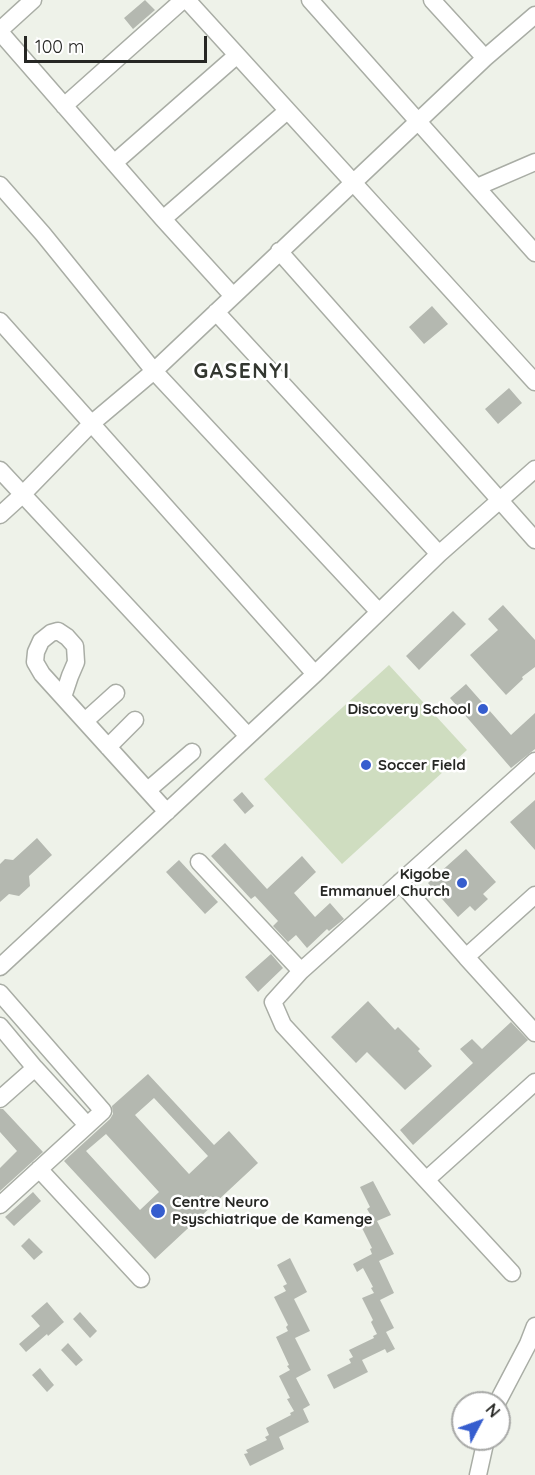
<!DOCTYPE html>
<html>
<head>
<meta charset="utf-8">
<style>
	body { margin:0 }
	#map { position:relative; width:535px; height:1475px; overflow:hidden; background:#eef2e9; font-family:Quicksand,sans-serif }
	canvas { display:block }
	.north { position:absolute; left:451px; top:1391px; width:60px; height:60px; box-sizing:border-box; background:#fff; border:2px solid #a8a9a7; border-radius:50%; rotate:49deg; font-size:16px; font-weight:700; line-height:24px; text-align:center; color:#262724 }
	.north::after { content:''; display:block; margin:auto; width:21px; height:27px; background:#365dce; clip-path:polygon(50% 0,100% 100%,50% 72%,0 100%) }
	.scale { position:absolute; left:24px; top:36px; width:183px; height:27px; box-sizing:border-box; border:3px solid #262724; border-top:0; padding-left:8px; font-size:18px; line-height:21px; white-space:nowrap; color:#262724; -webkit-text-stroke:4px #fff; paint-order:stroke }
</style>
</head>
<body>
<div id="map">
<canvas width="535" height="1475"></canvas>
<div class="north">N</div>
<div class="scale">100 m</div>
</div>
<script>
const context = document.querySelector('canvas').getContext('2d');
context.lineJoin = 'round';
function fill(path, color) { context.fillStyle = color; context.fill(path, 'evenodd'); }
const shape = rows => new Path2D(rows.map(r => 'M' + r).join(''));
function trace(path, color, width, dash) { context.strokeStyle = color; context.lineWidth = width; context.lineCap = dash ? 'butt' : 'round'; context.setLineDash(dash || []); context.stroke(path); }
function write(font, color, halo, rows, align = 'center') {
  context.font = font + ' Quicksand,sans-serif'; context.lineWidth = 5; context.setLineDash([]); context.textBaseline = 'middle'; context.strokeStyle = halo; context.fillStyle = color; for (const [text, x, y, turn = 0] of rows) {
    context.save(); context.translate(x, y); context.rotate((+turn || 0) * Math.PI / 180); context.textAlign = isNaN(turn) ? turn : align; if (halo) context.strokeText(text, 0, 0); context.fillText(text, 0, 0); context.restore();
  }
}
fill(shape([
	[389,665,467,750,342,864,264,779]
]), '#cfddc0');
fill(shape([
	[145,0,155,10,133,29,124,18],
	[432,306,448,324,424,344,409,327],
	[509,388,522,403,498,424,485,409],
	[503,605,535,640,535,667,522,677,523,679,506,695,470,655,498,630,488,619],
	[453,611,466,624,419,670,406,656],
	[466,684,511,735,535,713,535,749,511,768,450,698],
	[242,792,254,806,245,814,233,800],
	[535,800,535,850,510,822],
	[37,838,52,855,29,876,30,886,19,896,9,894,0,902,0,864,5,859,13,860],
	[225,843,267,889,302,856,316,872,294,893,315,917,330,903,344,919,329,931,327,929,307,948,296,935,288,942,273,926,278,921,255,896,251,899,211,856],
	[466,849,496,882,483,894,488,899,475,911,470,906,458,917,428,883],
	[179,860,218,902,205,914,166,872],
	[271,954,283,968,258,992,245,977],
	[368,1001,395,1030,398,1027,420,1049,418,1051,432,1066,405,1090,367,1052,356,1063,331,1037],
	[511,1022,528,1040,413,1145,400,1130,473,1063,460,1049,472,1039,482,1049],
	[148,1074,214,1145,229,1131,258,1163,155,1259,64,1161,110,1119,113,1114,112,1106],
	[154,1098,208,1156,189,1174,135,1115],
	[106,1134,159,1192,140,1210,86,1151],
	[0,1109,3,1109,43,1152,0,1191,0,1168,17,1151,0,1132],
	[373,1181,391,1215,377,1221,394,1254,379,1261,394,1293,380,1300,394,1328,386,1332,395,1349,387,1353,385,1349,362,1360,368,1372,334,1389,327,1375,351,1363,349,1359,353,1357,349,1350,374,1338,373,1336,377,1334,371,1322,373,1320,362,1298,374,1293,371,1288,373,1287,363,1268,357,1272,353,1264,372,1254,370,1249,372,1248,358,1220,370,1214,367,1209,370,1207,360,1187],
	[33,1192,41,1201,14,1226,5,1217],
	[29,1238,43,1252,34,1260,21,1246],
	[290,1258,307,1292,294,1299,310,1331,295,1338,311,1370,296,1378,310,1405,303,1409,309,1422,279,1437,284,1449,250,1466,244,1454,248,1453,246,1450,267,1440,265,1437,269,1435,266,1428,291,1415,290,1413,294,1411,287,1399,290,1398,279,1376,290,1370,287,1366,289,1365,276,1337,288,1331,286,1327,288,1325,274,1297,286,1291,283,1286,287,1284,277,1265],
	[47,1302,64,1322,48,1336,47,1334,26,1352,19,1344,40,1326,31,1316],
	[80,1312,97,1331,90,1338,73,1319],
	[68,1343,83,1360,76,1366,61,1350],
	[40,1368,54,1385,47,1392,32,1375]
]), '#b4b8b0');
const minor = shape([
	[187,0,535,382],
	[310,0,535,253],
	[432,0,485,58],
	[0,30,33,0],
	[0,32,163,219,233,296],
	[64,106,183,0],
	[114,163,236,56],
	[0,185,43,234,154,371,379,612],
	[477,187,535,162],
	[163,219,287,111],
	[279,251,535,540],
	[216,312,439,554],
	[0,321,315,674],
	[0,470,248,736],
	[0,515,22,495,91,424,154,371,485,58,535,15],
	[63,697,70,676,76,662,75,646,67,637,58,631,51,633,41,641,36,652,35,662,42,674,167,812],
	[85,721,116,693],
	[108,747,135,720],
	[148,790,192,752],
	[199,862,301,971],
	[400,882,466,957],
	[535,895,466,957,535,1033],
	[0,967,315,674,439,554,535,469],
	[0,993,103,1111,0,1205],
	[0,1026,35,1068,87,1125],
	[0,1099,35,1068],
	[39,1169,141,1279],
	[426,1180,535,1082],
	[512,1273,283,1025,273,1002,301,971,535,761],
	[497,1403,528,1344,535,1326],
	[478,1475,486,1439]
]);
trace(minor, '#a9ada5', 19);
trace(minor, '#fff', 16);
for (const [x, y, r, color] of [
	[483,709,6,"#365dce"],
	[366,765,6,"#365dce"],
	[462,883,6,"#365dce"],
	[158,1211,8,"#365dce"]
]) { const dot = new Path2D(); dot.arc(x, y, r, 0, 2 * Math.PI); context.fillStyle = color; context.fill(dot); trace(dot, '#fff', 2); }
write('bold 15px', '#262724', '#fff', [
	["Discovery School",471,709],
	["Soccer Field",378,765,"left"],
	["Kigobe",450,874],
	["Emmanuel Church",450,891],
	["Centre Neuro",172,1202,"left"],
	["Psyschiatrique de Kamenge",172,1219,"left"]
], 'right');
context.letterSpacing = '1.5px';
write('bold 21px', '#333730', '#fff', [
	["GASENYI",242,372]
]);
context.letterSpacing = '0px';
</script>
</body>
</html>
